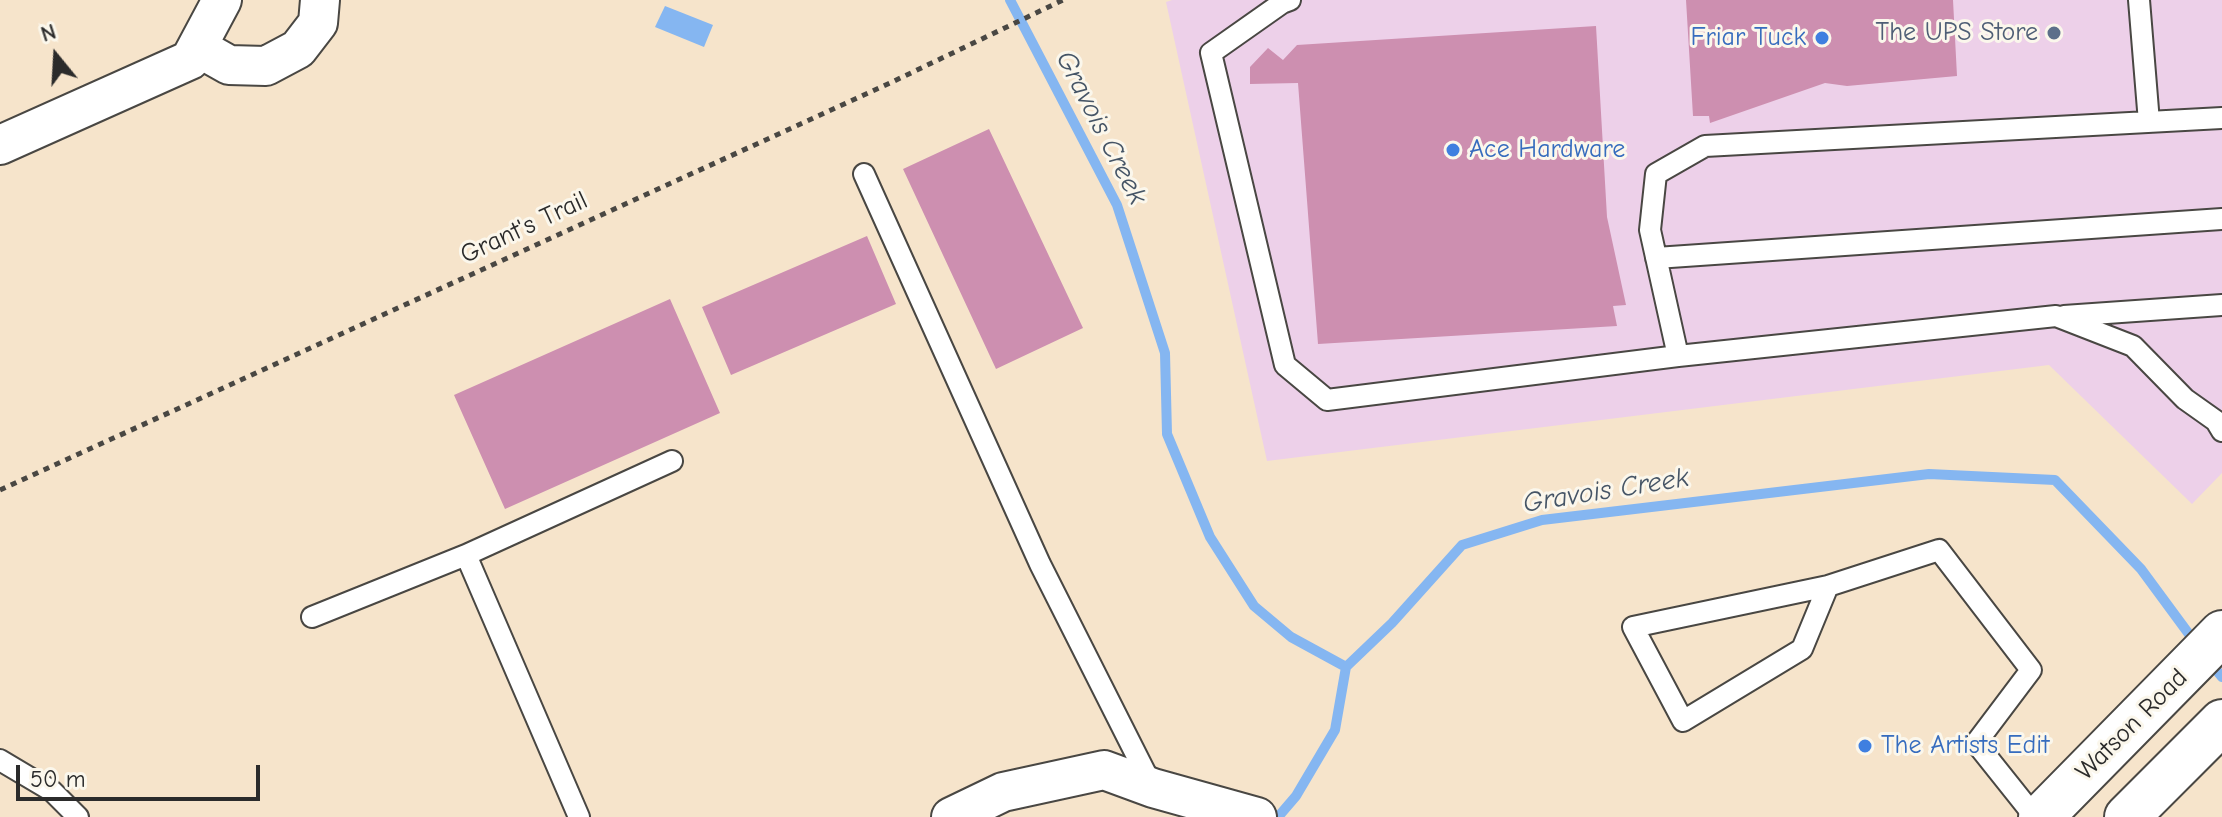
<!DOCTYPE html>
<html>
<head>
<meta charset="utf-8">
<style>
	body { margin:0 }
	#map { position:relative; width:2222px; height:817px; overflow:hidden; background:#f6e4cb; font-family:"Comic Neue",sans-serif }
	canvas { display:block }
	.north { position:absolute; left:16px; top:16px; width:80px; height:80px; -webkit-text-stroke:6px #fbf7ec; paint-order:stroke; rotate:342deg; font-size:22px; font-weight:700; line-height:32px; text-align:center; color:#2b2b2b }
	.north::after { content:''; display:block; margin:auto; width:28px; height:36px; background:#2b2b2b; clip-path:polygon(50% 0,100% 100%,50% 72%,0 100%) }
	.scale { position:absolute; left:16px; top:765px; width:244px; height:36px; box-sizing:border-box; border:4px solid #2b2b2b; border-top:0; padding-left:10px; font-size:24px; line-height:28px; white-space:nowrap; color:#2b2b2b; -webkit-text-stroke:6px #fbf7ec; paint-order:stroke }
</style>
</head>
<body>
<div id="map">
<canvas width="2222" height="817"></canvas>
<div class="north">N</div>
<div class="scale">50 m</div>
</div>
<script>
const context = document.querySelector('canvas').getContext('2d');
context.lineJoin = 'round';
function fill(path, color) { context.fillStyle = color; context.fill(path, 'evenodd'); }
const shape = rows => new Path2D(rows.map(r => 'M' + r).join(''));
function trace(path, color, width, dash) { context.strokeStyle = color; context.lineWidth = width; context.lineCap = dash ? 'butt' : 'round'; context.setLineDash(dash || []); context.stroke(path); }
function write(font, color, halo, rows, align = 'center') {
  context.font = font + ' "Comic Neue",sans-serif'; context.lineWidth = 6; context.setLineDash([]); context.textBaseline = 'middle'; context.strokeStyle = halo; context.fillStyle = color; for (const [text, x, y, turn = 0] of rows) {
    context.save(); context.translate(x, y); context.rotate((+turn || 0) * Math.PI / 180); context.textAlign = isNaN(turn) ? turn : align; if (halo) context.strokeText(text, 0, 0); context.fillText(text, 0, 0); context.restore();
  }
}
fill(shape([
	[1172,0,2222,0,2222,473,2192,504,2049,365,1267,461,1166,2]
]), '#edd0e9');
fill(shape([
	[665,6,713,25,704,47,655,27]
]), '#85b6f1');
trace(shape([
	[1010,0,1117,205,1165,353,1167,434,1210,537,1254,606,1291,637,1346,667,1392,623,1462,545,1542,520,1929,474,2055,480,2141,569,2197,645],
	[2209,661,2222,677],
	[1278,817,1296,796,1335,730,1346,667]
]), '#85b6f1', 10);
fill(shape([
	[1686,0,1953,0,1957,76,1847,86,1825,83,1710,123,1709,116,1693,116],
	[1596,26,1607,217,1626,305,1613,306,1617,326,1318,344,1298,83,1250,84,1250,67,1268,48,1283,60,1297,45],
	[989,129,1083,328,996,369,903,169],
	[867,236,896,304,731,375,702,307],
	[670,299,720,413,505,509,454,395]
]), '#cd8fb0');
const lane = shape([
	[1290,0,1282,3,1211,53,1285,365,1327,400,1678,356,2056,316,2133,346,2185,399,2216,421,2222,431],
	[2139,0,2149,122],
	[864,174,1040,564,1153,788],
	[1656,258,2222,219],
	[2064,316,2222,305],
	[1678,356,1650,230,1656,174,1705,146,2222,118],
	[1828,586,1802,649,1683,721,1633,627,1828,586,1939,550,2031,670,1976,743,2035,817],
	[312,617,466,555],
	[0,760,52,791,78,817],
	[579,817,466,555,672,461]
]);
const street = shape([
	[197,47,229,65,266,66,298,49,318,23,320,0],
	[0,145,190,60,222,0],
	[951,817,1003,792,1104,770,1153,788,1257,817]
]);
const primary = shape([
	[2041,817,2222,633],
	[2127,817,2222,722]
]);
trace(lane, '#494743', 24);
trace(street, '#494743', 42);
trace(primary, '#494743', 48);
trace(shape([
	[0,490,890,83,1063,0]
]), '#494743', 5, [6, 6]);
trace(lane, '#fff', 20);
trace(street, '#fff', 38);
trace(primary, '#fff', 44);
for (const [x, y, r, color] of [
	[2054,33,8,"#5c6f8a"],
	[1822,38,8,"#3f7fe0"],
	[1453,150,8,"#3f7fe0"],
	[1865,746,8,"#3f7fe0"]
]) { const dot = new Path2D(); dot.arc(x, y, r, 0, 2 * Math.PI); context.fillStyle = color; context.fill(dot); trace(dot, '#fbf7ec', 3); }
write('26px', '#4e5e75', '#fbf7ec', [
	["The UPS Store",2038,33]
], 'right');
write('26px', '#366cbe', '#fbf7ec', [
	["Friar Tuck",1806,38,"right"],
	["Ace Hardware",1469,150],
	["The Artists Edit",1881,746]
], 'left');
write('26px', '#2b2b2b', '#fbf7ec', [
	["Grant's Trail",524,228,-25],
	["Watson Road",2132,725,-45]
]);
write('italic 28px', '#465566', '#fbf7ec', [
	["Gravois Creek",1101,128,63],
	["Gravois Creek",1606,491,-9]
]);
</script>
</body>
</html>
